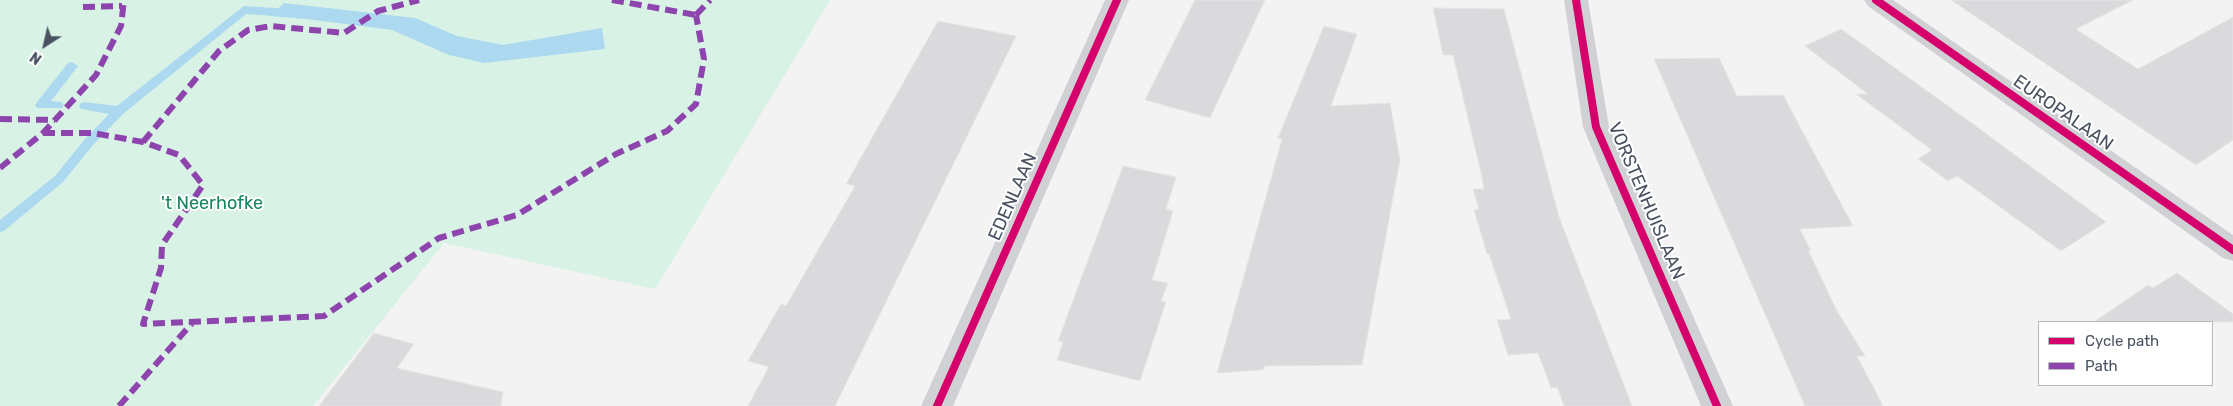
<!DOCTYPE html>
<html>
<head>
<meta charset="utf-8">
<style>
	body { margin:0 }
	#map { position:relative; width:2233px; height:406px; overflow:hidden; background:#f3f3f3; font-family:Rubik,sans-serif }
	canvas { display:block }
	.legend { position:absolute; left:2038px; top:321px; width:175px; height:65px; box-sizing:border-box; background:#fff; border:1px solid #b6babf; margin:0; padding:6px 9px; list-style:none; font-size:15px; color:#495260 }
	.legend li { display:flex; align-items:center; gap:10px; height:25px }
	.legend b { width:25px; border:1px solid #b6babf }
	.north { position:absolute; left:20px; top:20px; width:50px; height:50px; -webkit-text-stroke:4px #fff; paint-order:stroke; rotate:215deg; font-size:14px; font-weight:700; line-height:20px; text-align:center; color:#495260 }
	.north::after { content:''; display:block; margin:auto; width:18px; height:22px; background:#495260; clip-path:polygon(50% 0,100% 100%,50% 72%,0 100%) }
</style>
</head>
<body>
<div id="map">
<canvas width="2233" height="406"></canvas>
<ul class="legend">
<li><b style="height:6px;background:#d6006c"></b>Cycle path</li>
<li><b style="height:6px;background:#8e44ad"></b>Path</li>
</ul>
<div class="north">N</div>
</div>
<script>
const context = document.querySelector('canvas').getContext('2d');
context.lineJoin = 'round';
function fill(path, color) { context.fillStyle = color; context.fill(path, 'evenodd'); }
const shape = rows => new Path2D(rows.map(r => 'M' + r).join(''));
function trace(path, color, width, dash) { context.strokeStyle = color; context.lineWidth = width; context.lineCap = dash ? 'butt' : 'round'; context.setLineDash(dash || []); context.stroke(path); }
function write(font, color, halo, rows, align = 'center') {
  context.font = font + ' Rubik,sans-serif'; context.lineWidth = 4; context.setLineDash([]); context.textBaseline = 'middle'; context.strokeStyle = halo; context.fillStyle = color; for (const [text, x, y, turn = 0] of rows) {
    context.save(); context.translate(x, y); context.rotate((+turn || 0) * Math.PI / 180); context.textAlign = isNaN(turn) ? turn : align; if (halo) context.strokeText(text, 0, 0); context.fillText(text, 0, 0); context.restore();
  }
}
fill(shape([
	[0,0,830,0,655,289,444,243,313,406,0,406]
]), '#d8f2e5');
fill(shape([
	[284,3,415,18,457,36,503,45,602,28,605,49,484,63,449,55,392,30,306,19,270,16]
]), '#acd9f0');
fill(shape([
	[244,6,291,9,296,13,291,17,246,14,123,114,93,145,63,182,4,231,0,232,0,220,55,176,85,139,109,114,81,109,79,106,81,103,85,102,117,106,244,6],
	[72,62,78,66,51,101,62,102,64,105,62,108,37,108,35,105,37,102,68,63,72,62]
]), '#acd9f0');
const building = shape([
	[1195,0,1265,0,1210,118,1145,100,1195,0],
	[1951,0,2133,0,2076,29,2138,69,2233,17,2233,140,2196,165,1951,0],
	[1433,8,1504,9,1559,217,1632,406,1564,406,1557,387,1551,388,1538,353,1508,355,1497,320,1511,319,1489,254,1487,254,1474,210,1479,209,1473,189,1484,189,1482,177,1453,55,1443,55,1433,8],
	[938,21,1016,36,835,406,748,406,769,367,748,361,781,304,786,306,855,186,846,184,938,21],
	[1324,26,1357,34,1331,106,1390,103,1400,160,1362,365,1265,366,1263,370,1217,373,1282,139,1278,138,1324,26],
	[1841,29,1973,124,2106,222,2061,251,1957,176,1948,181,1918,159,1932,150,1856,94,1868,94,1805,46,1841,29],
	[1719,58,1737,96,1783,95,1853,226,1800,229,1811,251,1808,250,1837,311,1865,356,1857,356,1883,406,1805,406,1654,59,1719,58],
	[1123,166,1176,177,1166,209,1173,211,1152,280,1168,283,1161,301,1166,302,1140,381,1057,360,1063,342,1058,341,1123,166],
	[2177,273,2233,314,2233,322,2094,322,2148,285,2153,288,2177,273],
	[374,333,414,344,397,368,503,392,501,406,319,406,374,333]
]);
fill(building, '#dadadc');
trace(building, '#e4e5e6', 1);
fill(shape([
	[1105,0,1129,0,953,406,921,406,1105,0],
	[1564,0,1588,0,1609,127,1733,406,1701,406,1583,127,1564,0],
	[1864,0,1893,0,2233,235,2233,261,2223,258,1868,6,1864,0]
]), '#cfd1d4');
trace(shape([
	[612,0,696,15],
	[83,7,122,6],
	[696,15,710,0],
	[0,119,55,120],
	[43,133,93,133,143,142,179,155,203,185,162,245,161,268,143,324,324,316,439,238,517,215,616,154,667,131,696,104,704,59,696,15],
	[143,142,219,51,248,30,271,26,344,33,378,11,419,0],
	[0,168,43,133,96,75,121,26,124,0],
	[119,406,193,322]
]), '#8e44ad', 6, [12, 6]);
trace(shape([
	[1576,0,1596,127,1717,406],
	[1876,0,2233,250],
	[937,406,1117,0]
]), '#d6006c', 8);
write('18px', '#495260', '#fff', [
	["EUROPALAAN",2063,113,35],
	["EDENLAAN",1013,197,-66],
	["VORSTENHUISLAAN",1646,201,67]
]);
write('18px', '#15865d', '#fff', [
	["'t Neerhofke",212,204]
]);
</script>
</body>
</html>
